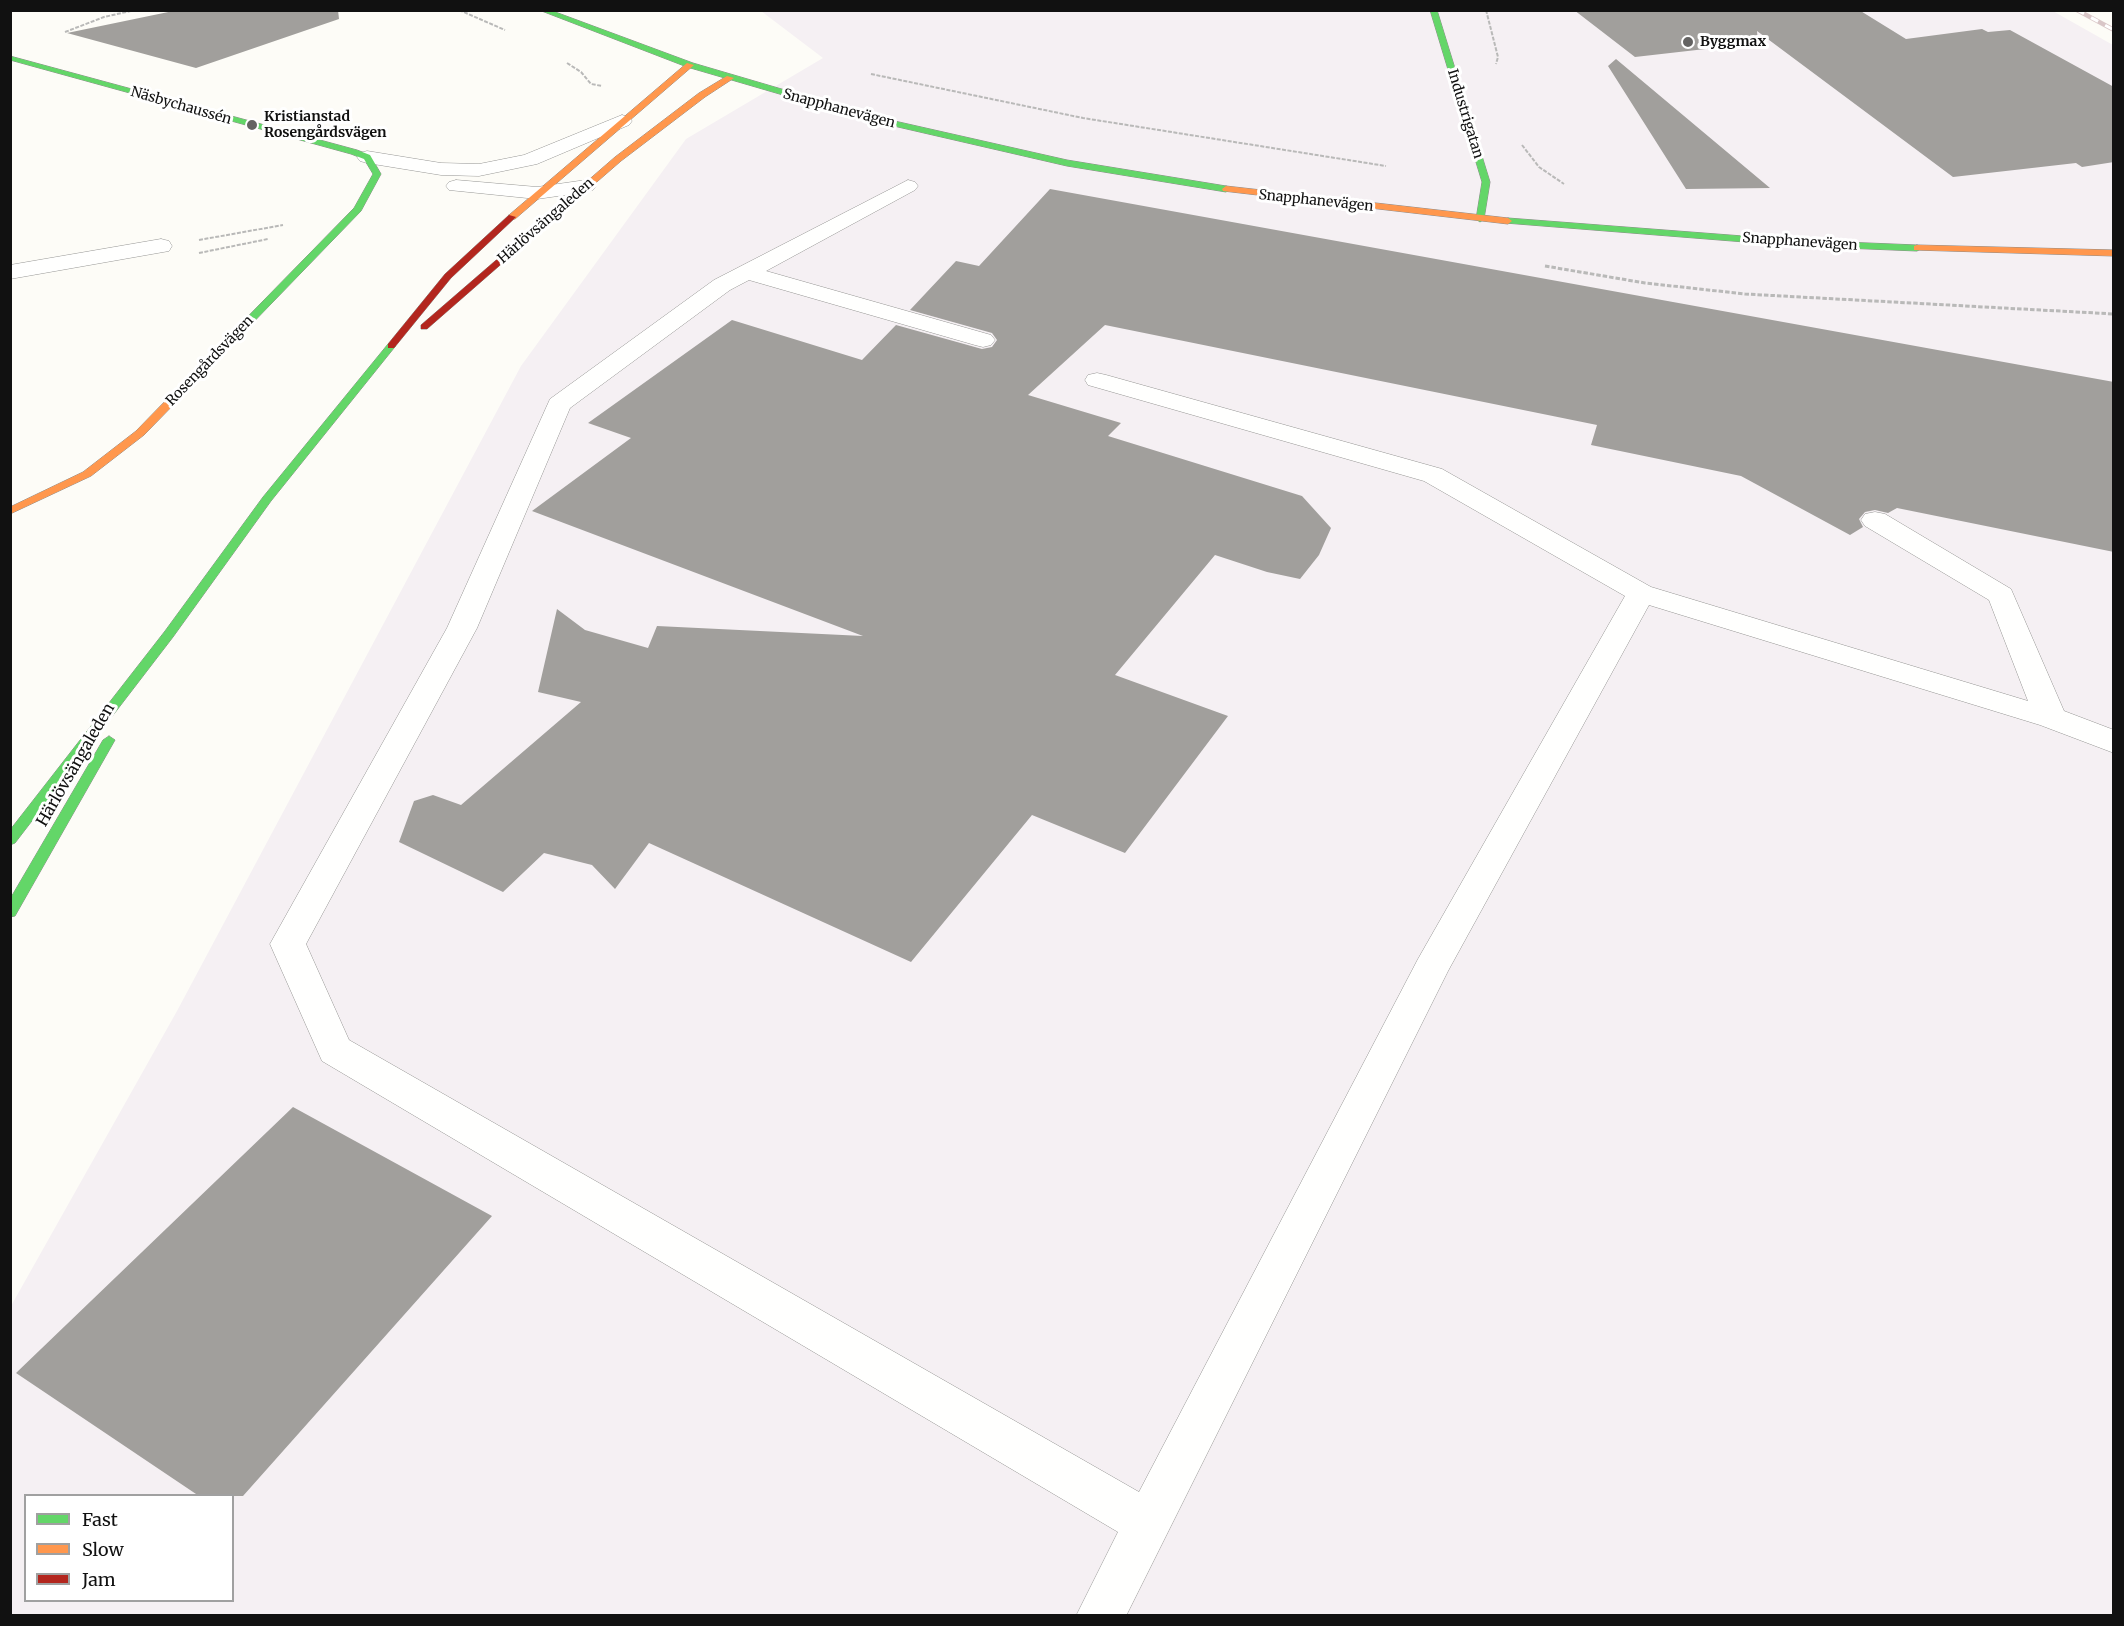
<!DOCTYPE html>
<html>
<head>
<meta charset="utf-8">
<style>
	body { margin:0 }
	#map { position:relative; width:2124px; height:1626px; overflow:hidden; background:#fdfcf7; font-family:Merriweather,serif }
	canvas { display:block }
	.frame { position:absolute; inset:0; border:12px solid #111; pointer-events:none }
	.legend { position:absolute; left:24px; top:1494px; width:210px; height:108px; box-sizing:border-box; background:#fff; border:2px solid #a0a0a0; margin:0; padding:8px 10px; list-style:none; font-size:18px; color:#111 }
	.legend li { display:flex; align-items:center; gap:12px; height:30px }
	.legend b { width:30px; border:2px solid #a0a0a0 }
</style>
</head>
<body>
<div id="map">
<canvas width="2124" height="1626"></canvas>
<div class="frame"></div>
<ul class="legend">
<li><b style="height:8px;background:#63d668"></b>Fast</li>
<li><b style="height:8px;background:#ff974d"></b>Slow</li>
<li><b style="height:8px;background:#b3261e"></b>Jam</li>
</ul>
</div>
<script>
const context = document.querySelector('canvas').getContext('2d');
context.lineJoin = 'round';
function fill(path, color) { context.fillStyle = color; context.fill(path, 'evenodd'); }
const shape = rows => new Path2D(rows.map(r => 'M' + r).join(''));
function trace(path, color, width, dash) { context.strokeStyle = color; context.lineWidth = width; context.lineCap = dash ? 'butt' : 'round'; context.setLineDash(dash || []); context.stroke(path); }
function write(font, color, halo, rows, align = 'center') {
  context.font = font + ' Merriweather,serif'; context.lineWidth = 6; context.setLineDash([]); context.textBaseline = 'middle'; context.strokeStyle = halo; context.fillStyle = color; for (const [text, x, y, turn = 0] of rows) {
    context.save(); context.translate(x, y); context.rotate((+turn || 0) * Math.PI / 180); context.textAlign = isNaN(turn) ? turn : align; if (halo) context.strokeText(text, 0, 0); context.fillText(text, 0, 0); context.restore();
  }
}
fill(shape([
	[2051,10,2113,45,2113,1615,11,1616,11,1306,177,1011,521,366,686,139,823,58,761,11],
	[26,1496,232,1496,232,1600,26,1600]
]), '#f5f0f3');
fill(shape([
	[178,10,338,10,339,19,196,68,67,33],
	[1574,10,1859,10,1906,39,1982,29,1988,32,2010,30,2114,87,2114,162,2082,167,2076,163,1953,177,1757,31,1758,43,1635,57],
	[1616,59,1770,188,1686,189,1608,66],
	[1050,189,2114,382,2114,552,1897,508,1888,513,1875,510,1865,512,1859,519,1863,527,1850,535,1741,476,1591,445,1597,425,1105,325,1028,395,1121,423,1108,436,1302,496,1331,528,1319,555,1300,579,1267,572,1215,555,1115,675,1228,716,1125,853,1032,815,911,962,649,843,615,889,592,865,544,853,503,892,399,842,414,801,433,795,461,805,581,702,538,692,557,609,585,630,648,648,657,626,863,636,532,511,631,438,588,423,732,320,862,360,896,325,982,349,992,347,997,340,992,333,910,310,956,261,979,266],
	[293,1107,492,1216,243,1496,199,1496,16,1373]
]), '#a19f9c');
const lane = shape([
	[622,115,629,117,632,121,629,125,537,164,479,176,441,175,367,163,360,161,357,157,360,153,367,151,441,163,479,164,524,155,622,115],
	[456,180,537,187,586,180,593,182,596,186,593,190,586,192,537,199,449,190,446,186,449,182,456,180],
	[908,180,915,182,918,186,915,190,766,271,991,335,995,340,991,345,983,347,975,345,749,280,730,290,570,408,477,628,306,944,349,1040,1139,1492,1418,959,1625,596,1424,481,1088,385,1085,380,1088,375,1097,373,1106,375,1442,469,1651,587,2028,701,1989,600,1865,526,1861,520,1865,514,1875,512,1885,514,2011,589,2064,711,2114,730,2114,753,2040,725,1649,605,1448,971,1126,1616,1076,1616,1118,1532,322,1061,270,944,447,628,550,399,714,280,908,180]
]);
const street = shape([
	[161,239,169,241,172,246,169,251,10,279,10,265,161,239]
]);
const fast = shape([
	[539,10,550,10,693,63,877,117,1067,160,1226,186,1230,189,1226,192,1067,166,872,121,687,67,539,10],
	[1430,10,1437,10,1490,182,1484,219,1480,222,1476,219,1482,182,1430,10],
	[10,56,357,150,370,155,381,174,361,211,181,397,173,397,173,393,354,208,373,174,364,159,351,154,10,60,10,56],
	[1508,218,1795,240,1917,245,1922,248,1917,251,1795,246,1505,223,1504,221,1508,218],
	[391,343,396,346,394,348,271,501,173,637,15,843,10,845,10,830,165,631,263,497,388,344,391,343],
	[109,736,115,740,15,916,10,917,10,899,103,740,109,736]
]);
const slow = shape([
	[687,63,694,65,515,219,509,219,509,215,687,63],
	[727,76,734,78,705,97,621,161,545,227,539,227,539,223,615,157,699,93,727,76],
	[1226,186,1508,218,1512,221,1508,224,1223,191,1222,189,1226,186],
	[1917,245,2114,250,2114,256,1914,250,1914,246,1917,245],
	[177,392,182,395,181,397,144,435,91,476,10,514,10,507,83,472,136,431,173,393,177,392]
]);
const jam = shape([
	[509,215,516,217,451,278,394,348,388,348,388,344,445,274,509,215],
	[539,223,546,225,427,329,421,329,421,325,539,223]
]);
trace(lane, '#979795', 1);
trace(street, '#979795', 1);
trace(fast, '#8e8d8b', 1);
trace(slow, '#8e8d8b', 1);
trace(jam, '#8e8d8b', 1);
trace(shape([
	[459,10,505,30],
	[1486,10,1498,57,1496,64],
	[65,32,104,17,135,10],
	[567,63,581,72,591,84,602,86],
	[871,74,1083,118,1386,166],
	[1522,145,1539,167,1564,184],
	[199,240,283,225],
	[199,253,268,239]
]), '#b9b9b8', 2, [4, 1.5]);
trace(shape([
	[1545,266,1645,283,1745,294,2114,314]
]), '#b9b9b8', 3, [4.5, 2]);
fill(lane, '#fffffe');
fill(street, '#fffffe');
fill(fast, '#63d668');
fill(slow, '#ff974d');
fill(jam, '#b3261e');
const rail = shape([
	[2077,10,2114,30]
]);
trace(rail, '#d9c6c7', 4.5);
trace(rail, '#fff', 3, [8]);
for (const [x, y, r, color] of [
	[1688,42,6,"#646362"],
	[252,125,6,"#646362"]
]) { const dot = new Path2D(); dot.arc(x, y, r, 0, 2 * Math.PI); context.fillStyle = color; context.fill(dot); trace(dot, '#fff', 2); }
write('bold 14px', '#111', '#fff', [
	["Byggmax",1700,42],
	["Kristianstad",264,117],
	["Rosengårdsvägen",264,133]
], 'left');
write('14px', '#111', '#fff', [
	["Näsbychaussén",181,106,16],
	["Snapphanevägen",839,109,15],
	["Industrigatan",1465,114,73],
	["Snapphanevägen",1316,201,6],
	["Härlövsängaleden",546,221,-41],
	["Snapphanevägen",1800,242,4],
	["Rosengårdsvägen",210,361,-46]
]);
write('16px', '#111', '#fff', [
	["Härlövsängaleden",76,765,-60]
]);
</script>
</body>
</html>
